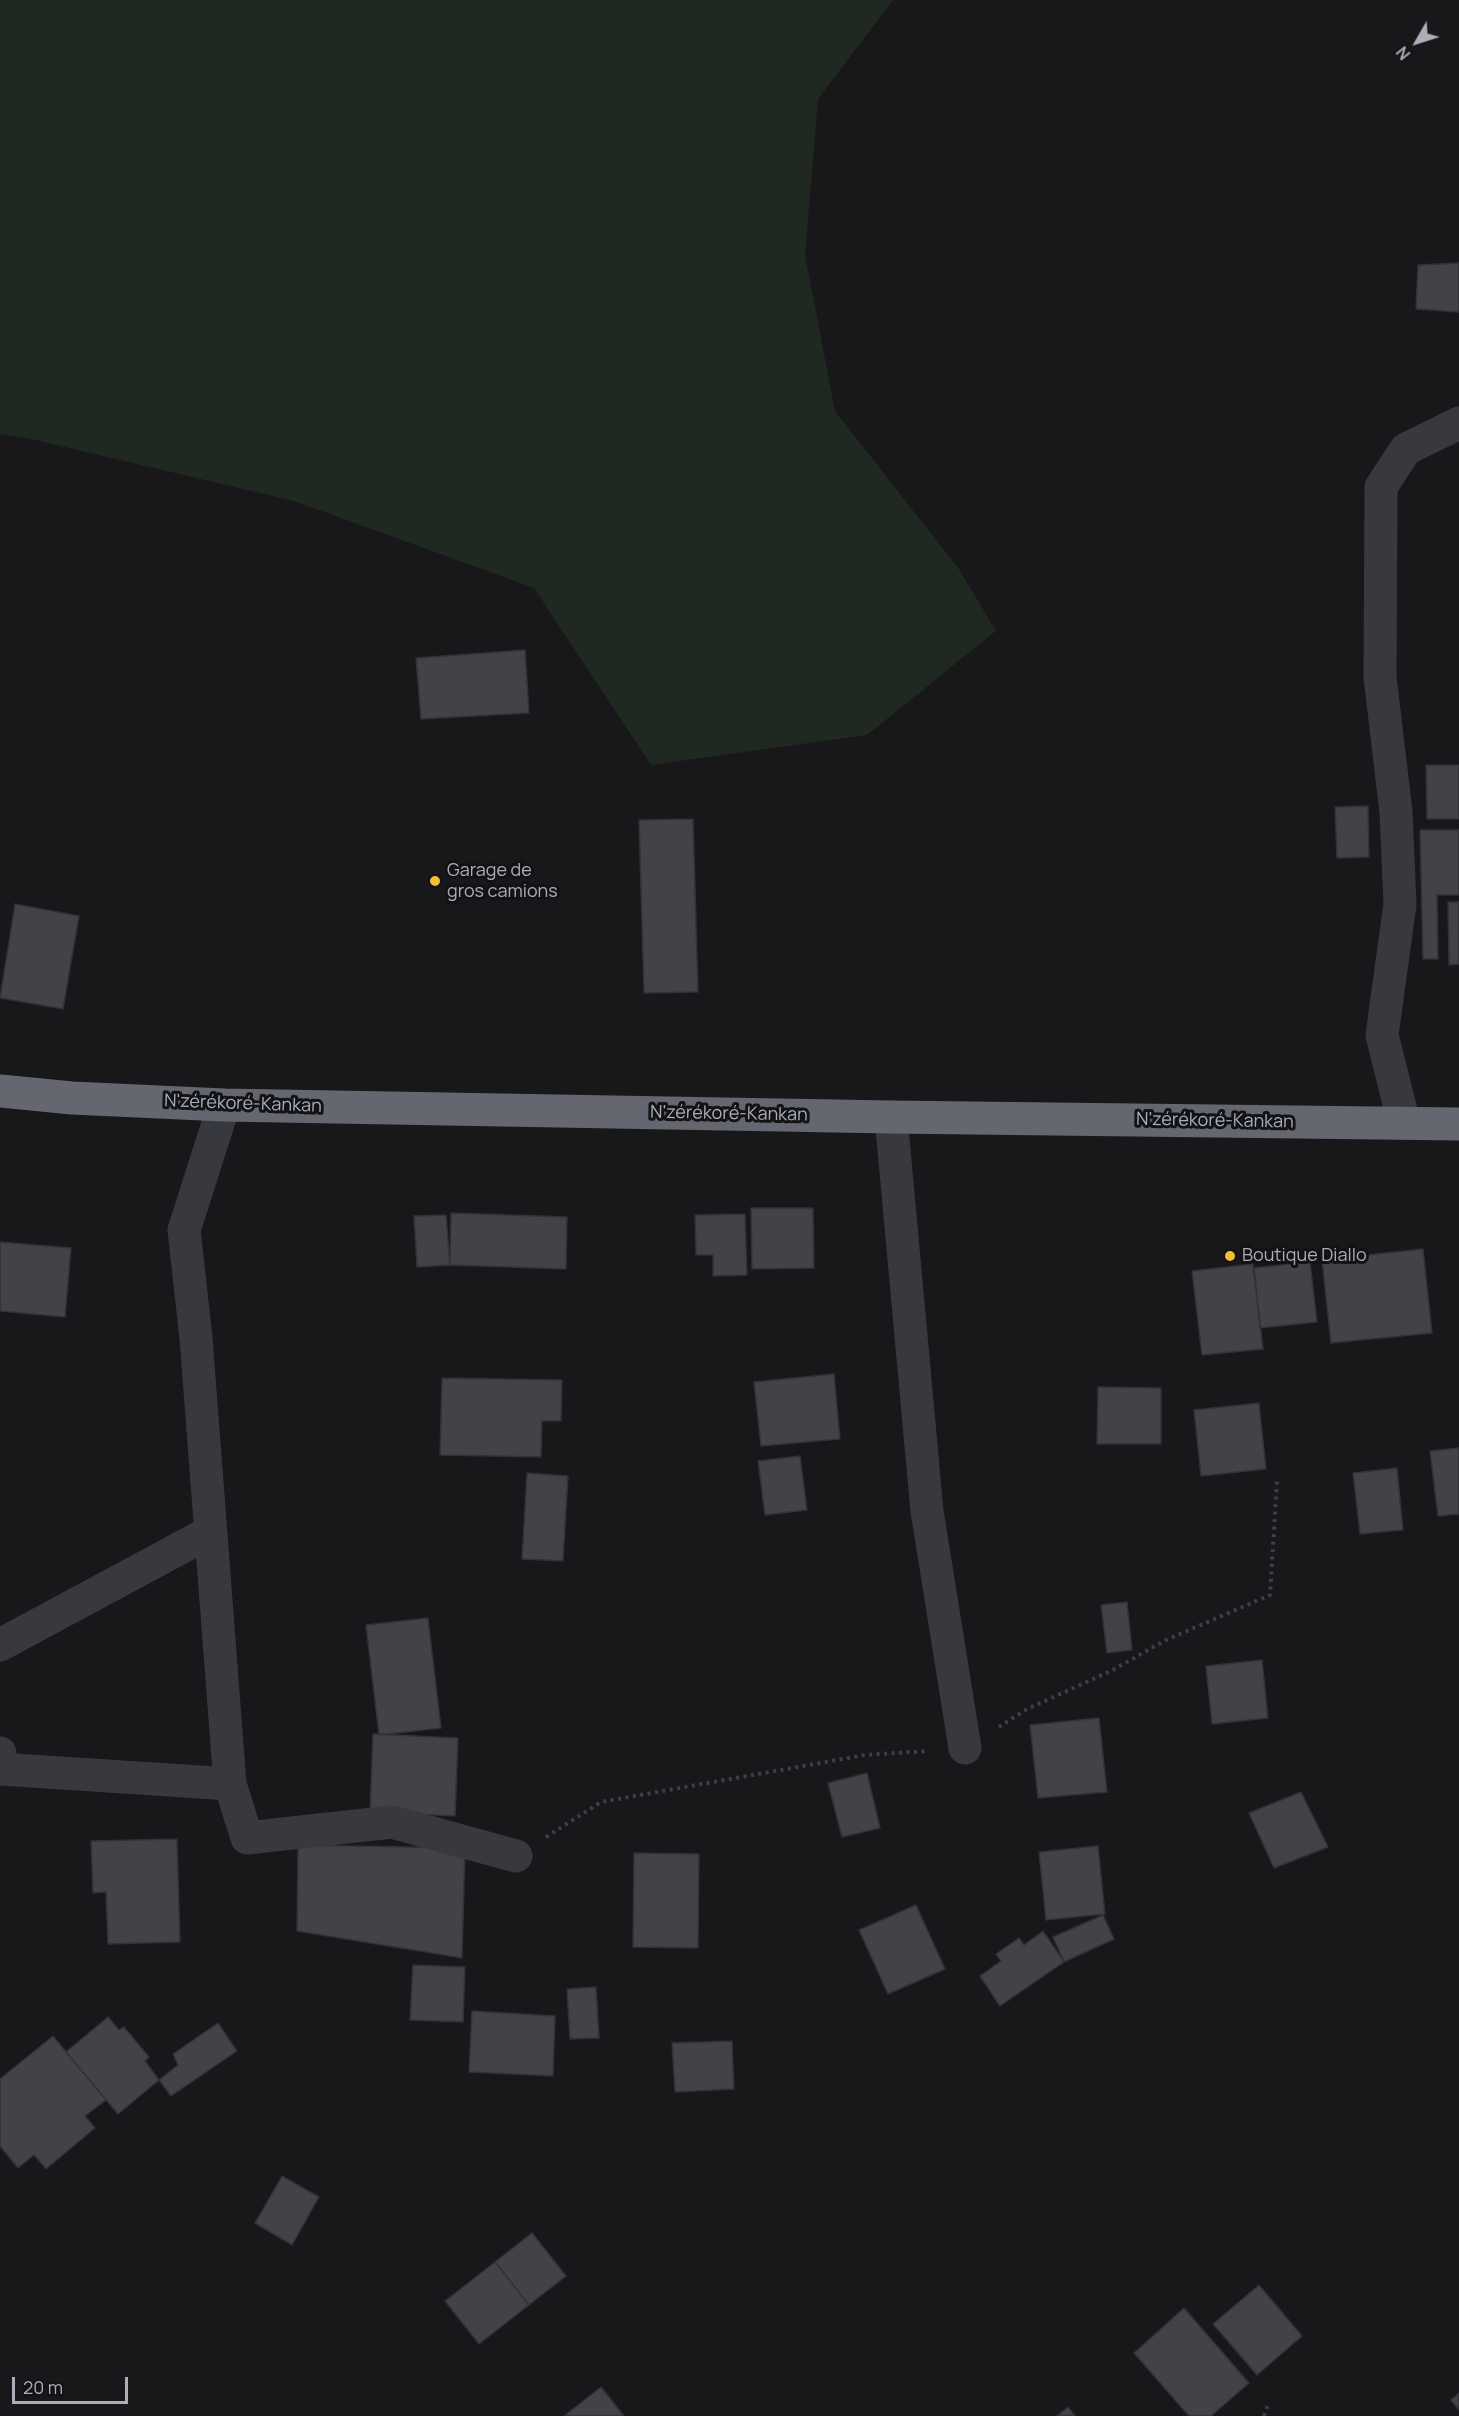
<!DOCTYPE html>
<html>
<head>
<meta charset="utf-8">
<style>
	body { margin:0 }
	#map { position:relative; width:1459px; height:2416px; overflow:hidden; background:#18171a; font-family:Manrope,sans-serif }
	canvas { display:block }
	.north { position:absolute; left:1387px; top:12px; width:60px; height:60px; -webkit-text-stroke:4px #131215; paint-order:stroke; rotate:231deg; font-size:16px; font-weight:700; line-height:24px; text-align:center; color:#aaaeb9 }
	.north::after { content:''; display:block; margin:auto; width:21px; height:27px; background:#aaaeb9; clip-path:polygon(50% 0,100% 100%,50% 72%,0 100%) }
	.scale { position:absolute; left:12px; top:2377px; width:116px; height:27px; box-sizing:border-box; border:3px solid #aaaeb9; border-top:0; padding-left:8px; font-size:18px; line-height:21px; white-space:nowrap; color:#aaaeb9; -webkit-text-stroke:4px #131215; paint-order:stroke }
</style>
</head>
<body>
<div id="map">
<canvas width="1459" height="2416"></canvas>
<div class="north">N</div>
<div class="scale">20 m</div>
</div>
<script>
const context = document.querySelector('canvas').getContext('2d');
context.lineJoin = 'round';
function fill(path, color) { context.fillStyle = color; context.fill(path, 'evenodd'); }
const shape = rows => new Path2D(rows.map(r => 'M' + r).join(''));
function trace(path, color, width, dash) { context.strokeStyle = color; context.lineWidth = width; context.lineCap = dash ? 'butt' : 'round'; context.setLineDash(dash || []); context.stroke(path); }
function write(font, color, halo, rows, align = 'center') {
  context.font = font + ' Manrope,sans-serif'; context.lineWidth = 6; context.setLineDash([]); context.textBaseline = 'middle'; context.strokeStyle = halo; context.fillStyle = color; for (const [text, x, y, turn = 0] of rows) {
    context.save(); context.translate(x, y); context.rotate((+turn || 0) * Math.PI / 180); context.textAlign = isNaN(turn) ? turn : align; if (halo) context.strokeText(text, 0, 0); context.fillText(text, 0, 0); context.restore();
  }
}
fill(shape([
	[0,0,893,0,818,99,805,255,835,411,959,569,996,631,867,735,651,765,534,588,294,501,35,440,0,434]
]), '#1f2821');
const building = shape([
	[1459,263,1459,312,1416,309,1418,265,1459,263],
	[525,650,529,713,421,719,416,658,525,650],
	[1426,765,1459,765,1459,819,1427,819,1426,765],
	[1368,806,1369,857,1337,858,1335,807,1368,806],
	[693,819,698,992,644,993,639,820,693,819],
	[1420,830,1459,830,1459,895,1437,895,1438,959,1423,959,1420,830],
	[1448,902,1459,902,1459,964,1449,965,1448,902],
	[15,904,79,916,63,1009,0,998,15,904],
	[751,1208,813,1208,814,1268,752,1269,751,1208],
	[451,1213,567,1217,566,1269,450,1265,451,1213],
	[745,1214,747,1275,713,1276,713,1255,696,1255,695,1215,745,1214],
	[446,1215,450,1265,417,1267,414,1216,446,1215],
	[0,1242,71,1248,65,1317,0,1311,0,1242],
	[1423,1249,1432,1333,1331,1343,1322,1260,1423,1249],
	[1310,1262,1317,1322,1260,1328,1254,1268,1310,1262],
	[1253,1264,1263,1349,1202,1355,1192,1271,1253,1264],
	[834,1374,840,1439,761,1446,754,1382,834,1374],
	[442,1378,562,1380,561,1421,542,1421,541,1457,440,1455,442,1378],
	[1098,1387,1161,1388,1161,1444,1097,1444,1098,1387],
	[1259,1403,1266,1469,1201,1476,1194,1410,1259,1403],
	[1459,1448,1459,1514,1438,1516,1430,1451,1459,1448],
	[800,1456,807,1510,765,1515,758,1461,800,1456],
	[1397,1468,1403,1530,1360,1534,1353,1473,1397,1468],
	[527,1473,568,1476,563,1561,522,1559,527,1473],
	[1127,1602,1132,1650,1107,1653,1101,1605,1127,1602],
	[428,1618,441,1728,379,1735,366,1625,428,1618],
	[1262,1660,1268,1718,1212,1724,1206,1666,1262,1660],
	[1099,1718,1107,1792,1038,1798,1030,1725,1099,1718],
	[373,1734,458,1738,455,1816,370,1812,373,1734],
	[867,1773,880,1828,842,1837,828,1783,867,1773],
	[1301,1792,1328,1847,1274,1868,1249,1813,1301,1792],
	[177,1839,180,1942,108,1944,106,1892,93,1893,91,1841,177,1839],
	[298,1845,465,1848,462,1958,297,1931,298,1845],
	[1098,1846,1105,1914,1046,1920,1039,1852,1098,1846],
	[634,1853,699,1854,698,1948,633,1947,634,1853],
	[916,1905,945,1969,888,1994,859,1930,916,1905],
	[1103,1915,1114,1939,1064,1962,1053,1937,1103,1915],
	[1043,1931,1064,1962,1000,2006,980,1976,1001,1961,996,1954,1019,1938,1024,1945,1043,1931],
	[413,1965,465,1967,463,2022,410,2020,413,1965],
	[596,1987,599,2038,570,2039,567,1989,596,1987],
	[472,2011,555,2016,553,2076,469,2072,472,2011],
	[108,2017,119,2030,124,2027,149,2057,145,2061,159,2080,118,2114,66,2052,108,2017],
	[218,2023,237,2051,171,2096,159,2080,178,2065,173,2054,218,2023],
	[53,2036,106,2100,85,2116,95,2128,46,2169,34,2155,18,2168,0,2146,0,2079,53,2036],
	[732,2041,734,2089,675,2092,672,2043,732,2041],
	[282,2176,319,2197,292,2245,255,2223,282,2176],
	[532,2233,566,2276,529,2305,495,2262,532,2233],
	[495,2262,529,2305,479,2344,445,2301,495,2262],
	[1259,2285,1302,2336,1257,2375,1213,2324,1259,2285],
	[1184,2308,1249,2383,1211,2416,1189,2416,1134,2353,1184,2308],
	[601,2387,624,2416,564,2416,601,2387],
	[1459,2393,1459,2410,1451,2400,1459,2393],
	[1068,2407,1075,2416,1057,2416,1068,2407]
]);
fill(building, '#424247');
trace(building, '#323136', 1.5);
trace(shape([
	[999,1727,1027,1709,1111,1671,1164,1641,1270,1595,1277,1481],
	[546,1837,601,1802,865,1755,928,1751],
	[1264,2416,1269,2402]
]), '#3e4046', 4, [3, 4.5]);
trace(shape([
	[224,1105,184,1230,196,1338,230,1784,247,1838,392,1822,516,1856],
	[891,1117,927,1511,965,1748],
	[1404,1123,1382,1035,1400,904,1396,812,1380,677,1381,487,1406,449,1459,423],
	[0,1645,210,1532],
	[0,1753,0,1769,230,1784]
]), '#38393f', 33);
trace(shape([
	[0,1091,72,1098,224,1105,891,1117,1459,1124]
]), '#646770', 33);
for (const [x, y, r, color] of [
	[435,881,6,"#f3be36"],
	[1230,1256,6,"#f3be36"]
]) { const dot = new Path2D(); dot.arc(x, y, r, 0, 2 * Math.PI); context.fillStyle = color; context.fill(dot); trace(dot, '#131215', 2); }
write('18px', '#aaaeb9', '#131215', [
	["Garage de",447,871],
	["gros camions",447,892],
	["Boutique Diallo",1242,1256]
], 'left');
write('18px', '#aaaeb9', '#131215', [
	["N'zérékoré-Kankan",243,1104,2],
	["N'zérékoré-Kankan",729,1114,1],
	["N'zérékoré-Kankan",1215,1121,1]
]);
</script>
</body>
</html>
